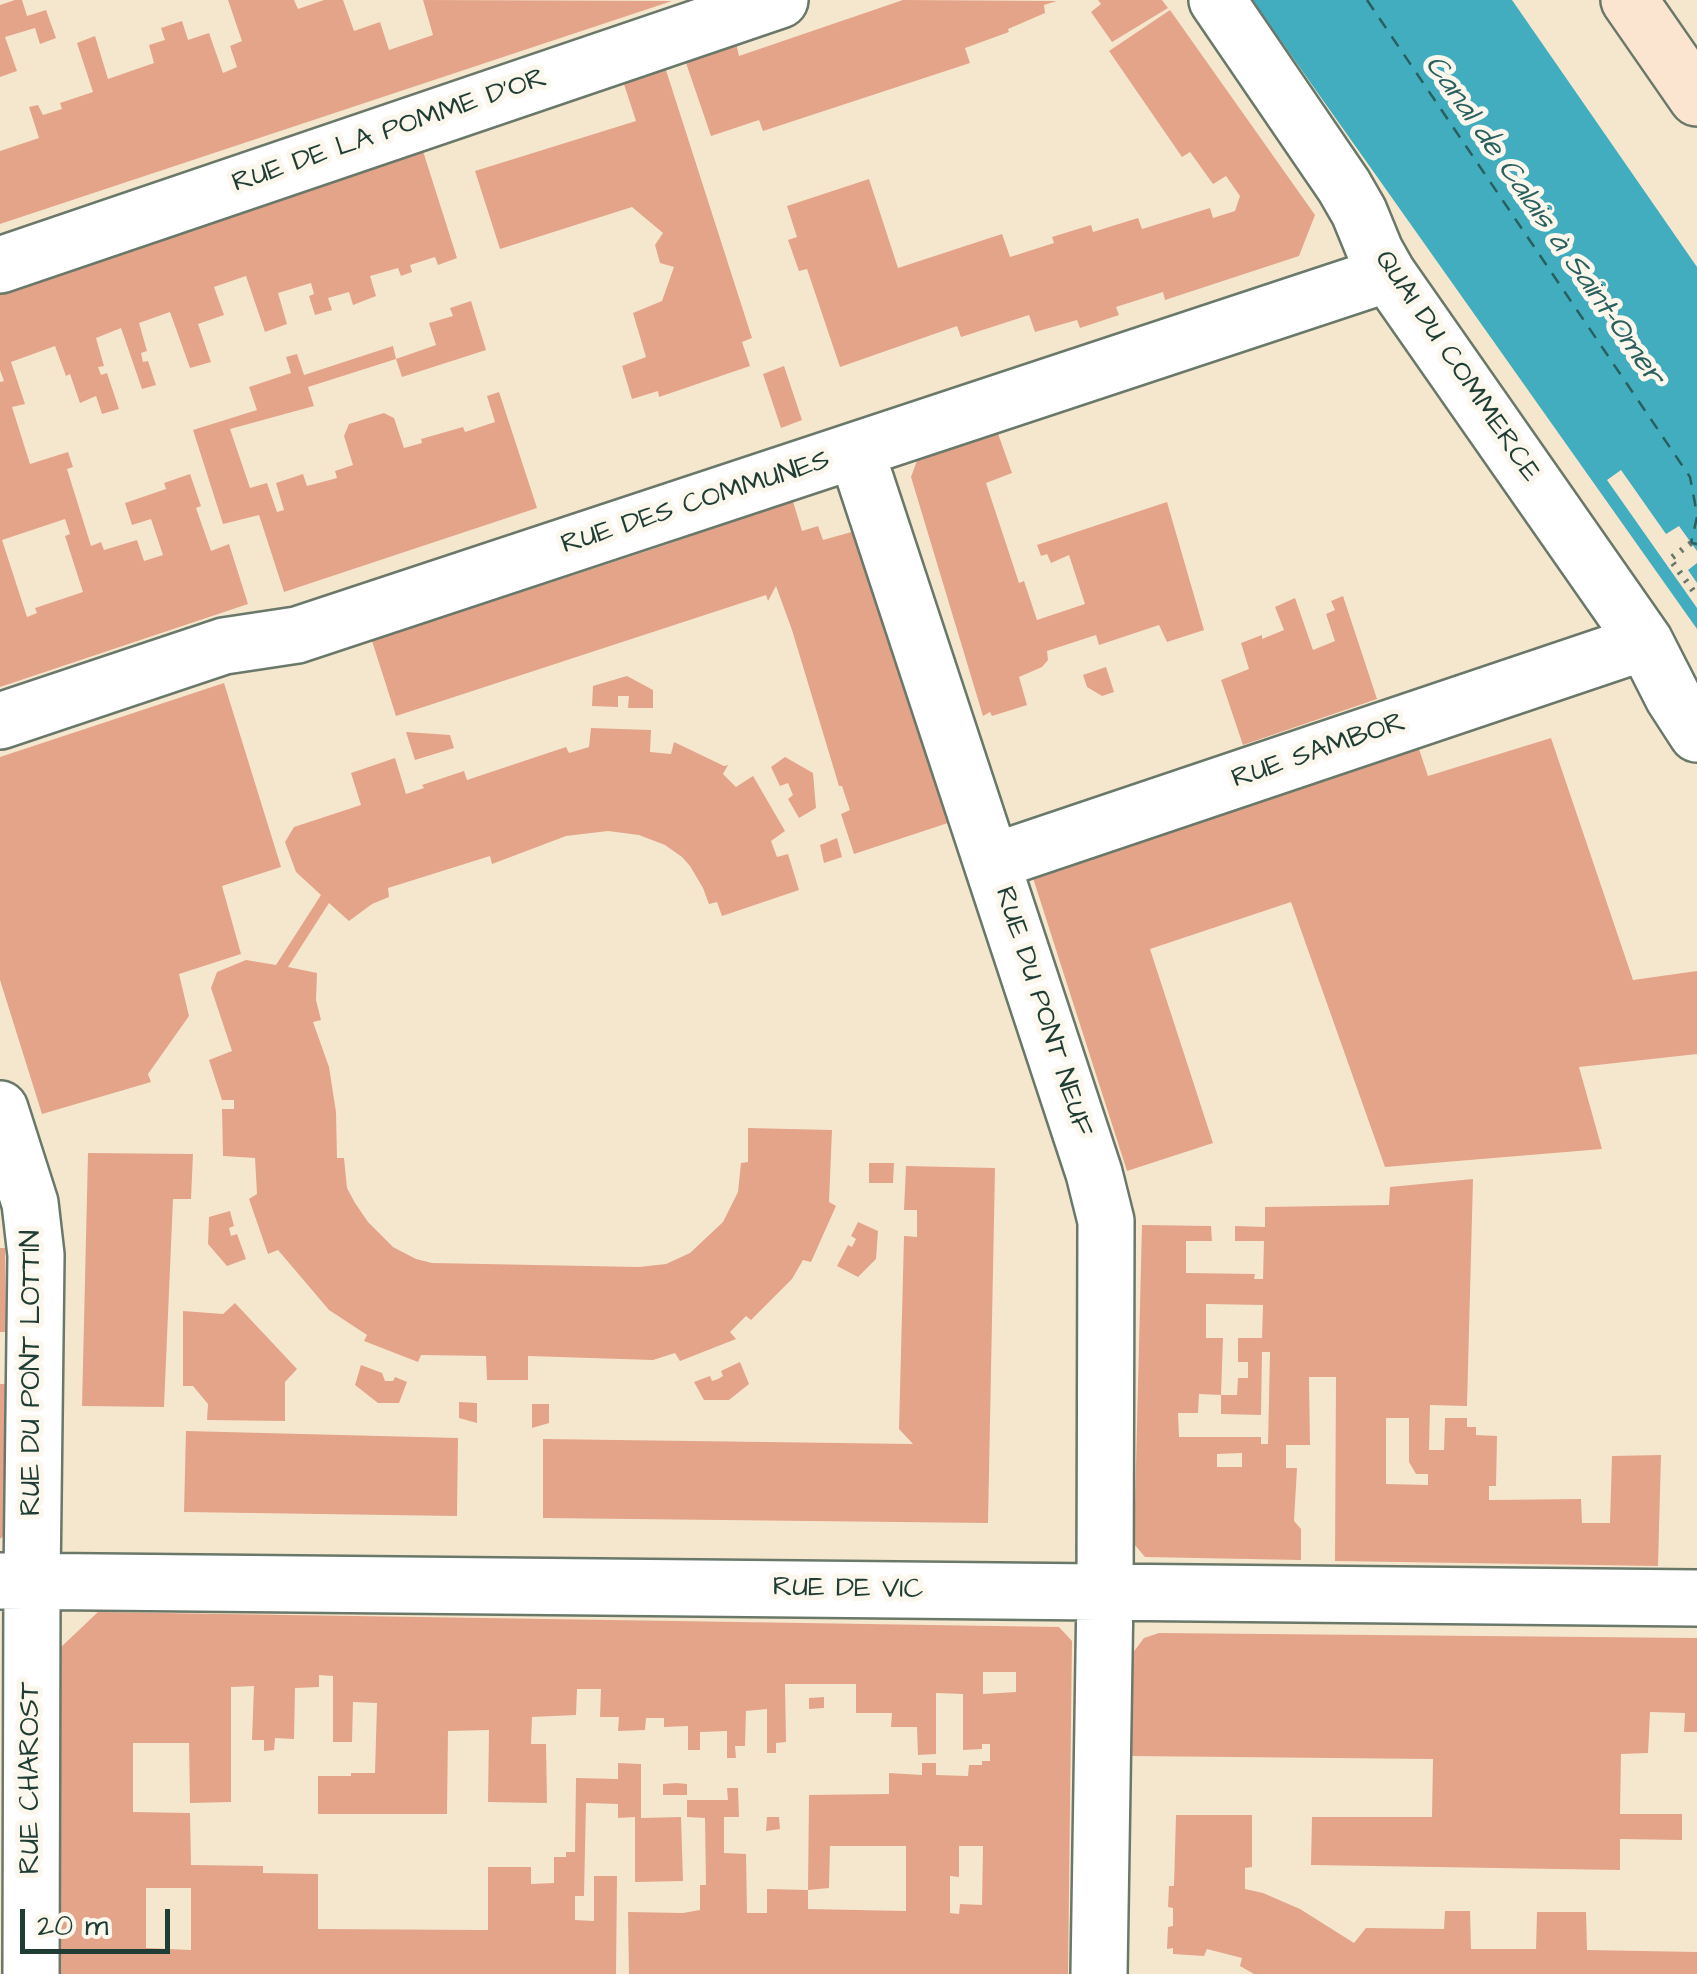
<!DOCTYPE html>
<html>
<head>
<meta charset="utf-8">
<style>
	body { margin:0 }
	#map { position:relative; width:1697px; height:1974px; overflow:hidden; background:#f5e7ce; font-family:"Architects Daughter",sans-serif }
	canvas { display:block }
	.scale { position:absolute; left:20px; top:1909px; width:150px; height:45px; box-sizing:border-box; border:5px solid #1f3d34; border-top:0; padding-left:12px; font-size:30px; line-height:35px; white-space:nowrap; color:#1f3d34; -webkit-text-stroke:8px #fbf7ec; paint-order:stroke }
</style>
</head>
<body>
<div id="map">
<canvas width="1697" height="1974"></canvas>
<div class="scale">20 m</div>
</div>
<script>
const context = document.querySelector('canvas').getContext('2d');
context.lineJoin = 'round';
function fill(path, color) { context.fillStyle = color; context.fill(path, 'evenodd'); }
const shape = rows => new Path2D(rows.map(r => 'M' + r).join(''));
function trace(path, color, width, dash) { context.strokeStyle = color; context.lineWidth = width; context.lineCap = dash ? 'butt' : 'round'; context.setLineDash(dash || []); context.stroke(path); }
function write(font, color, halo, rows, align = 'center') {
  context.font = font + ' "Architects Daughter",sans-serif'; context.lineWidth = 10; context.setLineDash([]); context.textBaseline = 'middle'; context.strokeStyle = halo; context.fillStyle = color; for (const [text, x, y, turn = 0] of rows) {
    context.save(); context.translate(x, y); context.rotate((+turn || 0) * Math.PI / 180); context.textAlign = isNaN(turn) ? turn : align; if (halo) context.strokeText(text, 0, 0); context.fillText(text, 0, 0); context.restore();
  }
}
fill(shape([
	[1252,0,1512,0,1697,267,1697,629]
]), '#41adbf');
fill(shape([
	[1621,470,1666,534,1679,526,1697,551,1697,563,1688,570,1697,583,1697,608,1607,480]
]), '#f5e7ce');
trace(shape([
	[1367,0,1690,477,1697,514],
	[1697,517,1691,543,1697,544]
]), '#295f5e', 2.5, [12, 10]);
fill(shape([
	[15,0,22,0,27,16,46,10,56,38,40,44,35,28,5,37,17,71,0,77,0,5],
	[228,0,294,0,298,9,324,0,343,0,354,31,380,22,389,50,433,35,423,0,672,1,0,224,0,151,39,138,29,107,38,105,43,115,62,109,60,103,93,92,77,43,95,36,108,79,154,63,149,45,165,40,161,28,182,21,188,40,209,33,223,73,237,67,230,46,242,41],
	[903,0,1057,1,1044,5,1045,13,1008,29,1009,32,965,48,970,63,763,131,759,120,711,136,685,60,736,43,739,56],
	[1098,0,1162,0,1168,8,1112,42,1091,12,1101,4],
	[1170,10,1315,215,1299,256,1165,300,1163,292,1116,307,1119,315,1080,328,1077,320,1035,332,1029,315,961,337,957,326,840,367,807,269,799,271,788,240,797,237,787,206,869,179,898,268,1002,234,1010,257,1054,243,1052,237,1091,225,1093,232,1138,218,1142,229,1210,208,1213,218,1235,211,1240,196,1226,176,1213,184,1190,152,1182,157,1109,51],
	[665,67,752,338,742,342,750,366,659,397,658,391,632,399,622,366,646,357,633,313,662,301,674,267,660,263,655,245,663,233,632,207,500,249,475,171,636,121,623,81],
	[422,148,457,258,438,265,435,257,410,265,412,272,401,276,398,268,370,276,376,296,353,305,349,292,328,298,332,310,315,315,309,296,314,294,311,283,278,293,287,324,265,332,246,276,214,287,224,315,198,324,211,362,190,368,170,312,139,323,147,351,141,353,143,362,148,361,156,385,142,389,121,328,96,338,104,366,98,367,101,375,107,373,119,409,102,414,96,396,80,403,70,374,66,376,55,346,11,362,25,404,12,407,30,464,68,452,73,467,67,469,91,546,101,542,104,550,137,540,144,561,163,555,151,519,132,525,125,503,166,489,164,483,190,474,201,506,196,508,211,551,229,544,248,604,0,687,0,382,4,381,0,370,0,289],
	[65,519,70,534,65,536,83,592,35,608,37,613,27,617,2,540],
	[471,301,486,350,402,377,396,359,436,345,429,323,453,316,450,308],
	[393,346,396,359,308,387,314,406,230,429,250,488,267,483,277,512,284,510,276,483,303,474,307,486,337,478,335,471,353,465,344,436,349,424,384,413,394,418,404,448,422,443,421,439,463,427,465,432,495,422,487,396,499,392,537,508,284,592,259,515,223,524,193,430,257,410,249,387,291,373,286,357,297,354,304,375],
	[784,366,802,420,781,428,763,374],
	[996,428,1012,473,986,483,1019,583,1024,581,1037,620,1085,604,1069,555,1051,563,1047,554,1041,556,1037,545,1167,502,1204,630,1167,642,1159,625,1099,645,1096,635,1047,651,1048,660,1042,667,1019,677,1027,705,992,716,990,712,983,716,911,477,919,455],
	[791,495,802,531,818,526,823,540,855,531,948,823,854,854,841,814,850,810,842,786,839,786,792,630,776,586,768,601,766,595,396,716,372,641,665,545,741,518,739,511],
	[1343,596,1377,699,1243,745,1221,680,1249,669,1241,643,1262,635,1262,639,1284,630,1275,607,1295,598,1313,650,1335,641,1326,614,1335,610,1331,601],
	[1106,667,1114,692,1102,696,1087,687,1083,675],
	[627,676,653,690,653,708,628,708,629,696,618,696,618,707,592,706,593,686],
	[224,683,281,867,222,886,241,954,179,974,189,1016,148,1074,151,1082,42,1114,0,980,0,757],
	[591,728,651,730,650,752,671,754,674,742,724,766,728,765,723,774,736,787,753,776,785,831,771,841,777,857,788,854,799,890,722,916,717,902,709,904,703,888,690,866,682,857,665,845,639,835,608,831,566,836,492,864,490,856,388,888,389,897,372,904,349,921,329,903,288,967,317,973,316,1000,321,1020,313,1022,329,1067,336,1112,337,1158,344,1158,347,1188,355,1203,368,1222,393,1247,416,1259,432,1263,639,1267,666,1264,690,1253,723,1222,738,1192,741,1163,748,1162,748,1128,832,1130,829,1202,836,1206,811,1262,803,1260,792,1279,751,1320,746,1316,730,1332,736,1339,680,1361,675,1353,653,1360,528,1356,528,1380,487,1380,486,1356,421,1355,418,1362,364,1341,367,1335,329,1310,278,1250,268,1254,249,1199,257,1194,255,1158,223,1156,222,1109,234,1109,234,1100,222,1100,209,1060,232,1051,211,988,217,972,246,960,276,965,321,895,296,872,285,842,294,827,361,805,351,773,395,758,406,794,424,788,422,785,464,771,467,780,566,747,569,753,589,747],
	[406,732,450,735,454,748,415,760],
	[1551,738,1633,980,1697,971,1697,1054,1579,1067,1602,1149,1385,1167,1291,902,1150,949,1213,1143,1127,1171,1033,878,1417,743,1428,776],
	[785,757,813,773,816,808,799,818,788,799,793,795,788,783,780,786,771,767],
	[837,838,842,857,824,863,820,845],
	[88,1153,193,1154,191,1199,173,1199,164,1407,82,1406],
	[869,1163,894,1163,893,1183,869,1183],
	[906,1166,995,1168,988,1523,543,1518,543,1439,913,1444,899,1429,904,1236,917,1237,917,1210,904,1210],
	[1473,1179,1467,1406,1430,1405,1429,1450,1444,1450,1445,1418,1467,1418,1467,1427,1476,1427,1476,1435,1497,1436,1496,1486,1489,1486,1489,1500,1581,1499,1582,1523,1610,1523,1612,1456,1661,1455,1658,1566,1335,1561,1336,1377,1309,1377,1310,1445,1286,1445,1286,1468,1297,1468,1294,1521,1301,1529,1301,1560,1145,1557,1134,1544,1142,1225,1211,1226,1212,1241,1186,1241,1186,1273,1255,1274,1254,1279,1263,1279,1264,1241,1235,1241,1235,1226,1265,1227,1265,1207,1389,1205,1390,1187],
	[1206,1304,1263,1305,1262,1338,1238,1338,1238,1362,1248,1362,1248,1378,1238,1378,1237,1395,1221,1395,1221,1414,1261,1415,1262,1352,1270,1352,1268,1444,1261,1444,1261,1437,1179,1437,1178,1413,1198,1413,1199,1394,1221,1395,1223,1338,1206,1338],
	[1386,1418,1409,1418,1409,1462,1416,1474,1428,1474,1428,1485,1386,1484],
	[1242,1453,1242,1467,1217,1467,1217,1454],
	[230,1211,234,1226,229,1228,231,1236,237,1234,246,1259,227,1266,208,1244,209,1217],
	[858,1222,878,1231,876,1259,858,1277,837,1266,848,1245,852,1247,856,1239,851,1236],
	[0,1248,5,1248,6,1332,0,1332],
	[235,1303,297,1369,285,1382,285,1421,207,1420,208,1404,193,1386,183,1386,183,1311,223,1314],
	[740,1362,749,1384,729,1400,704,1400,694,1382,710,1376,712,1381,718,1379,723,1376,721,1371],
	[361,1365,382,1373,385,1381,393,1381,395,1377,407,1382,399,1403,378,1403,355,1385],
	[0,1384,7,1384,9,1531,0,1539],
	[459,1402,477,1403,477,1423,459,1418],
	[532,1404,549,1404,549,1423,532,1428],
	[186,1431,458,1438,457,1516,184,1512],
	[98,1612,1059,1627,1072,1641,1068,1974,629,1974,628,1912,683,1913,700,1910,700,1885,706,1885,705,1818,687,1817,687,1800,728,1800,727,1788,738,1788,739,1817,724,1817,724,1853,746,1854,747,1913,767,1913,767,1889,808,1890,808,1909,906,1911,906,1846,830,1846,829,1888,808,1890,809,1795,889,1794,889,1773,922,1775,922,1763,936,1763,936,1775,968,1776,969,1765,982,1765,982,1761,990,1761,990,1744,982,1744,982,1749,963,1750,963,1694,936,1693,936,1754,918,1755,917,1727,891,1727,892,1713,856,1713,856,1684,785,1684,786,1742,776,1743,776,1753,767,1753,767,1709,746,1711,745,1746,735,1746,736,1758,727,1758,727,1731,700,1732,700,1750,688,1750,688,1726,664,1727,664,1718,646,1718,645,1730,618,1731,619,1717,600,1717,601,1689,577,1689,576,1715,532,1717,531,1744,546,1744,547,1803,488,1802,489,1730,448,1731,447,1814,318,1814,318,1776,351,1776,351,1773,375,1773,377,1703,353,1702,352,1742,333,1742,333,1676,319,1675,319,1687,295,1688,294,1739,275,1738,274,1750,264,1751,264,1740,252,1740,254,1686,231,1687,231,1802,190,1803,189,1743,133,1743,133,1812,190,1813,191,1865,263,1866,263,1873,318,1874,318,1929,488,1930,488,1867,531,1867,531,1884,554,1883,554,1857,566,1857,566,1852,575,1852,576,1778,618,1779,618,1763,641,1764,641,1818,681,1817,683,1881,635,1882,635,1817,618,1818,618,1804,586,1803,584,1896,575,1896,575,1920,594,1921,594,1876,617,1876,616,1974,60,1974,60,1648],
	[983,1672,1016,1672,1016,1692,983,1694],
	[959,1846,983,1846,982,1905,960,1904,959,1914,950,1913,950,1876,959,1877],
	[146,1888,191,1888,191,1950,146,1948],
	[1159,1633,1697,1638,1697,1732,1684,1732,1685,1713,1650,1712,1648,1753,1621,1754,1620,1814,1682,1814,1682,1840,1620,1839,1620,1870,1311,1865,1312,1817,1432,1817,1433,1759,1131,1756,1132,1654,1144,1638],
	[824,1697,824,1708,809,1709,809,1698],
	[676,1783,687,1784,687,1795,663,1795,663,1784],
	[1176,1815,1252,1815,1252,1867,1245,1868,1245,1889,1263,1893,1300,1909,1354,1943,1366,1928,1444,1929,1445,1911,1470,1911,1471,1949,1536,1949,1537,1912,1586,1912,1587,1950,1697,1952,1697,1974,1254,1974,1240,1966,1242,1958,1207,1949,1204,1956,1173,1954,1173,1948,1167,1949,1168,1927,1173,1926,1173,1908,1168,1907,1169,1886,1174,1886],
	[767,1817,779,1817,780,1829,766,1831]
]), '#e4a48a');
const street = shape([
	[1217,0,1344,186,1359,212,1375,251,1388,274,1645,642,1673,697,1697,734],
	[0,265,780,0],
	[856,451,1094,1173,1106,1221,1105,1593,1099,1974],
	[0,721,224,646,297,635,1388,274],
	[992,862,1645,642],
	[0,1109,30,1203,36,1255,32,1581,31,1974],
	[0,1581,1697,1598]
]);
const secondary = shape([
	[1629,0,1697,98]
]);
trace(street, '#6a786a', 60);
trace(secondary, '#6a786a', 60);
trace(shape([
	[1691,543,1670,559,1697,596]
]), '#6a786a', 6, [2.5, 8]);
trace(street, '#fff', 55);
trace(secondary, '#fce5d0', 55);
write('28px', '#1f3d34', '#fbf7ec', [
	["RUE DE LA POMME D'OR",390,132,-19],
	["QUAI DU COMMERCE",1456,367,56],
	["RUE DES COMMUNES",696,504,-18],
	["RUE SAMBOR",1319,752,-19],
	["RUE DU PONT NEUF",1042,1012,72],
	["RUE DU PONT LOTTIN",33,1373,-90],
	["RUE DE VIC",848,1590,1],
	["RUE CHAROST",32,1778,-90]
]);
write('italic 30px', '#295f5e', '#fbf7ec', [
	["Canal de Calais à Saint-Omer",1543,221,55]
]);
</script>
</body>
</html>
